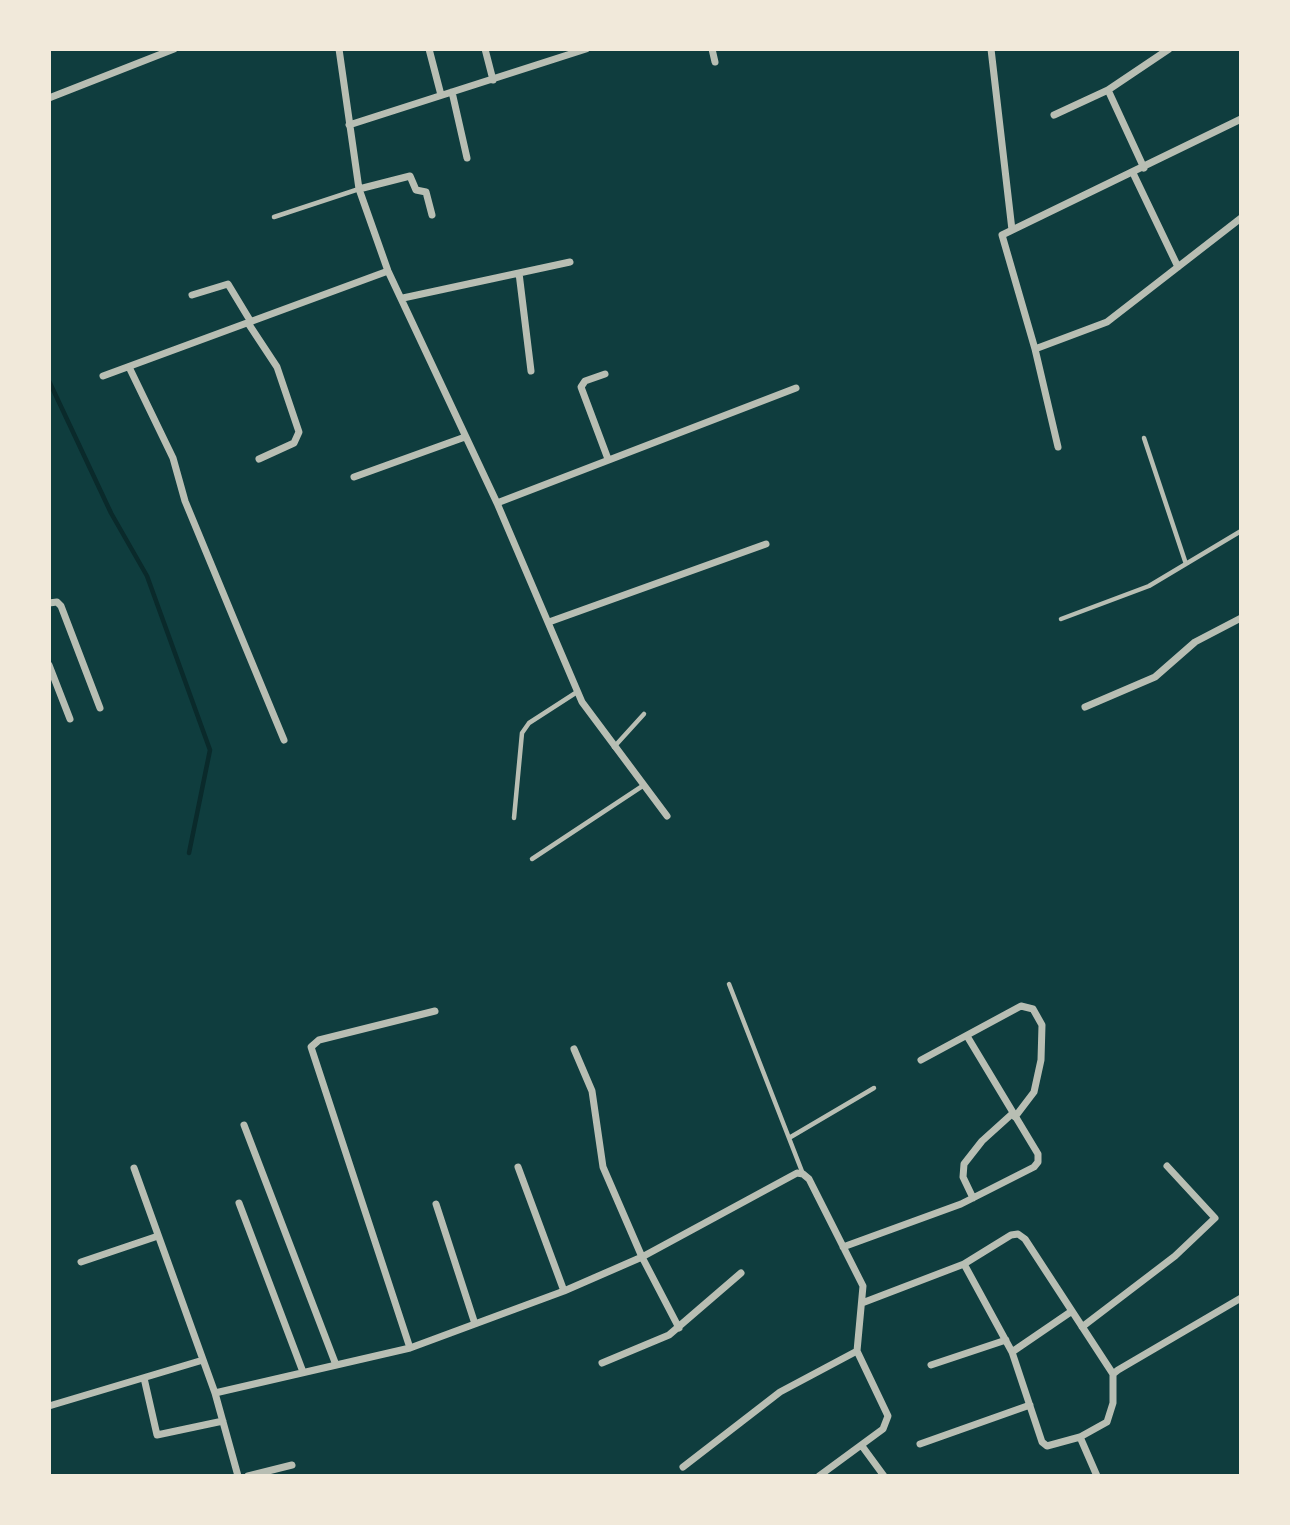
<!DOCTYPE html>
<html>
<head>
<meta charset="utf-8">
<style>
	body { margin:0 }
	#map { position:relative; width:1290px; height:1525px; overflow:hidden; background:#0f3d3e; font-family:"Fira Sans",sans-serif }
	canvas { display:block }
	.frame { position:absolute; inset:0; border:51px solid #f1e9da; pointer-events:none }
</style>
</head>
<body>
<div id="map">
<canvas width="1290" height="1525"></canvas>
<div class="frame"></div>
</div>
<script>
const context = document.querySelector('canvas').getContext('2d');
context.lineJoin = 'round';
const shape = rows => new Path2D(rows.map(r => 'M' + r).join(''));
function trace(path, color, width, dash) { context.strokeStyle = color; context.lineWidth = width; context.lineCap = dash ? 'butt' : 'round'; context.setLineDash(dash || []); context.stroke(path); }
trace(shape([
	[49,381,111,513,147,576,210,750,189,853]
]), '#0a2a2b', 4.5);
trace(shape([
	[274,217,359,189],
	[1144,438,1186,564],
	[1061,619,1149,586,1241,531],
	[614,747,644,714],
	[514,818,522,733,529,723,577,692],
	[532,859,644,785],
	[729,984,803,1174],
	[789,1138,874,1088]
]), '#b8beb3', 4.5);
trace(shape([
	[339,49,359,189,388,271,497,503,582,702,667,816],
	[429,49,441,95],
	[485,49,493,80],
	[712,49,715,62],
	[991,49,1012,230],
	[1108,90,1144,168],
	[452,92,467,158],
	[49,98,174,49],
	[1054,115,1108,90,1169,49],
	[349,125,586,49],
	[1133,173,1178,267],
	[359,189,410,176,416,190,426,192,432,215],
	[519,273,531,371],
	[192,295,228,284,251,322],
	[403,298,570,262],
	[248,323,277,367,299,432,294,443,259,459],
	[1035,349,1107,322,1241,218],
	[129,367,173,458,185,501,284,740],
	[605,374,585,381,581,387,608,459],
	[103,376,388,271],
	[1058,447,1035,349,1002,235,1241,119],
	[354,477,465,437],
	[497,503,796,388],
	[49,603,57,602,61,606,100,708],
	[549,622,766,544],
	[49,665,70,719],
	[1085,707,1155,677,1195,642,1241,618],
	[574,1049,592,1091,603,1167,642,1257,679,1328],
	[921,1060,1021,1006,1033,1009,1042,1025,1041,1060,1034,1092,1015,1117],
	[244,1125,336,1365],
	[518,1167,564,1291],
	[134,1168,215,1393,410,1348,564,1291,642,1257,797,1173,803,1174,809,1179,863,1286,857,1351,888,1416,883,1429,819,1476],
	[973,1198,963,1177,964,1164,982,1141,1013,1113],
	[239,1203,303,1372],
	[436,1204,475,1324],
	[843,1247,961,1204,1034,1167,1038,1162,1038,1154,967,1036],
	[81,1262,158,1236],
	[964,1264,1012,1352,1042,1442,1047,1446,1080,1437,1107,1422,1113,1403,1113,1374,1118,1370,1241,1298],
	[862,1303,964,1264,1011,1235,1018,1234,1025,1239,1113,1374],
	[1082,1327,1175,1256,1215,1218,1167,1166],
	[410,1348,311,1047,319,1040,435,1011],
	[1012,1352,1072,1311],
	[602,1363,669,1335,741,1273],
	[931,1365,1006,1340],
	[144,1378,157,1435,223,1421],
	[215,1393,238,1476],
	[49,1406,203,1360],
	[1080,1437,1097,1476],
	[920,1444,1030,1405],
	[862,1446,884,1476],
	[683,1467,780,1392,857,1351],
	[248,1476,292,1465]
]), '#b8beb3', 7);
</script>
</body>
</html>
